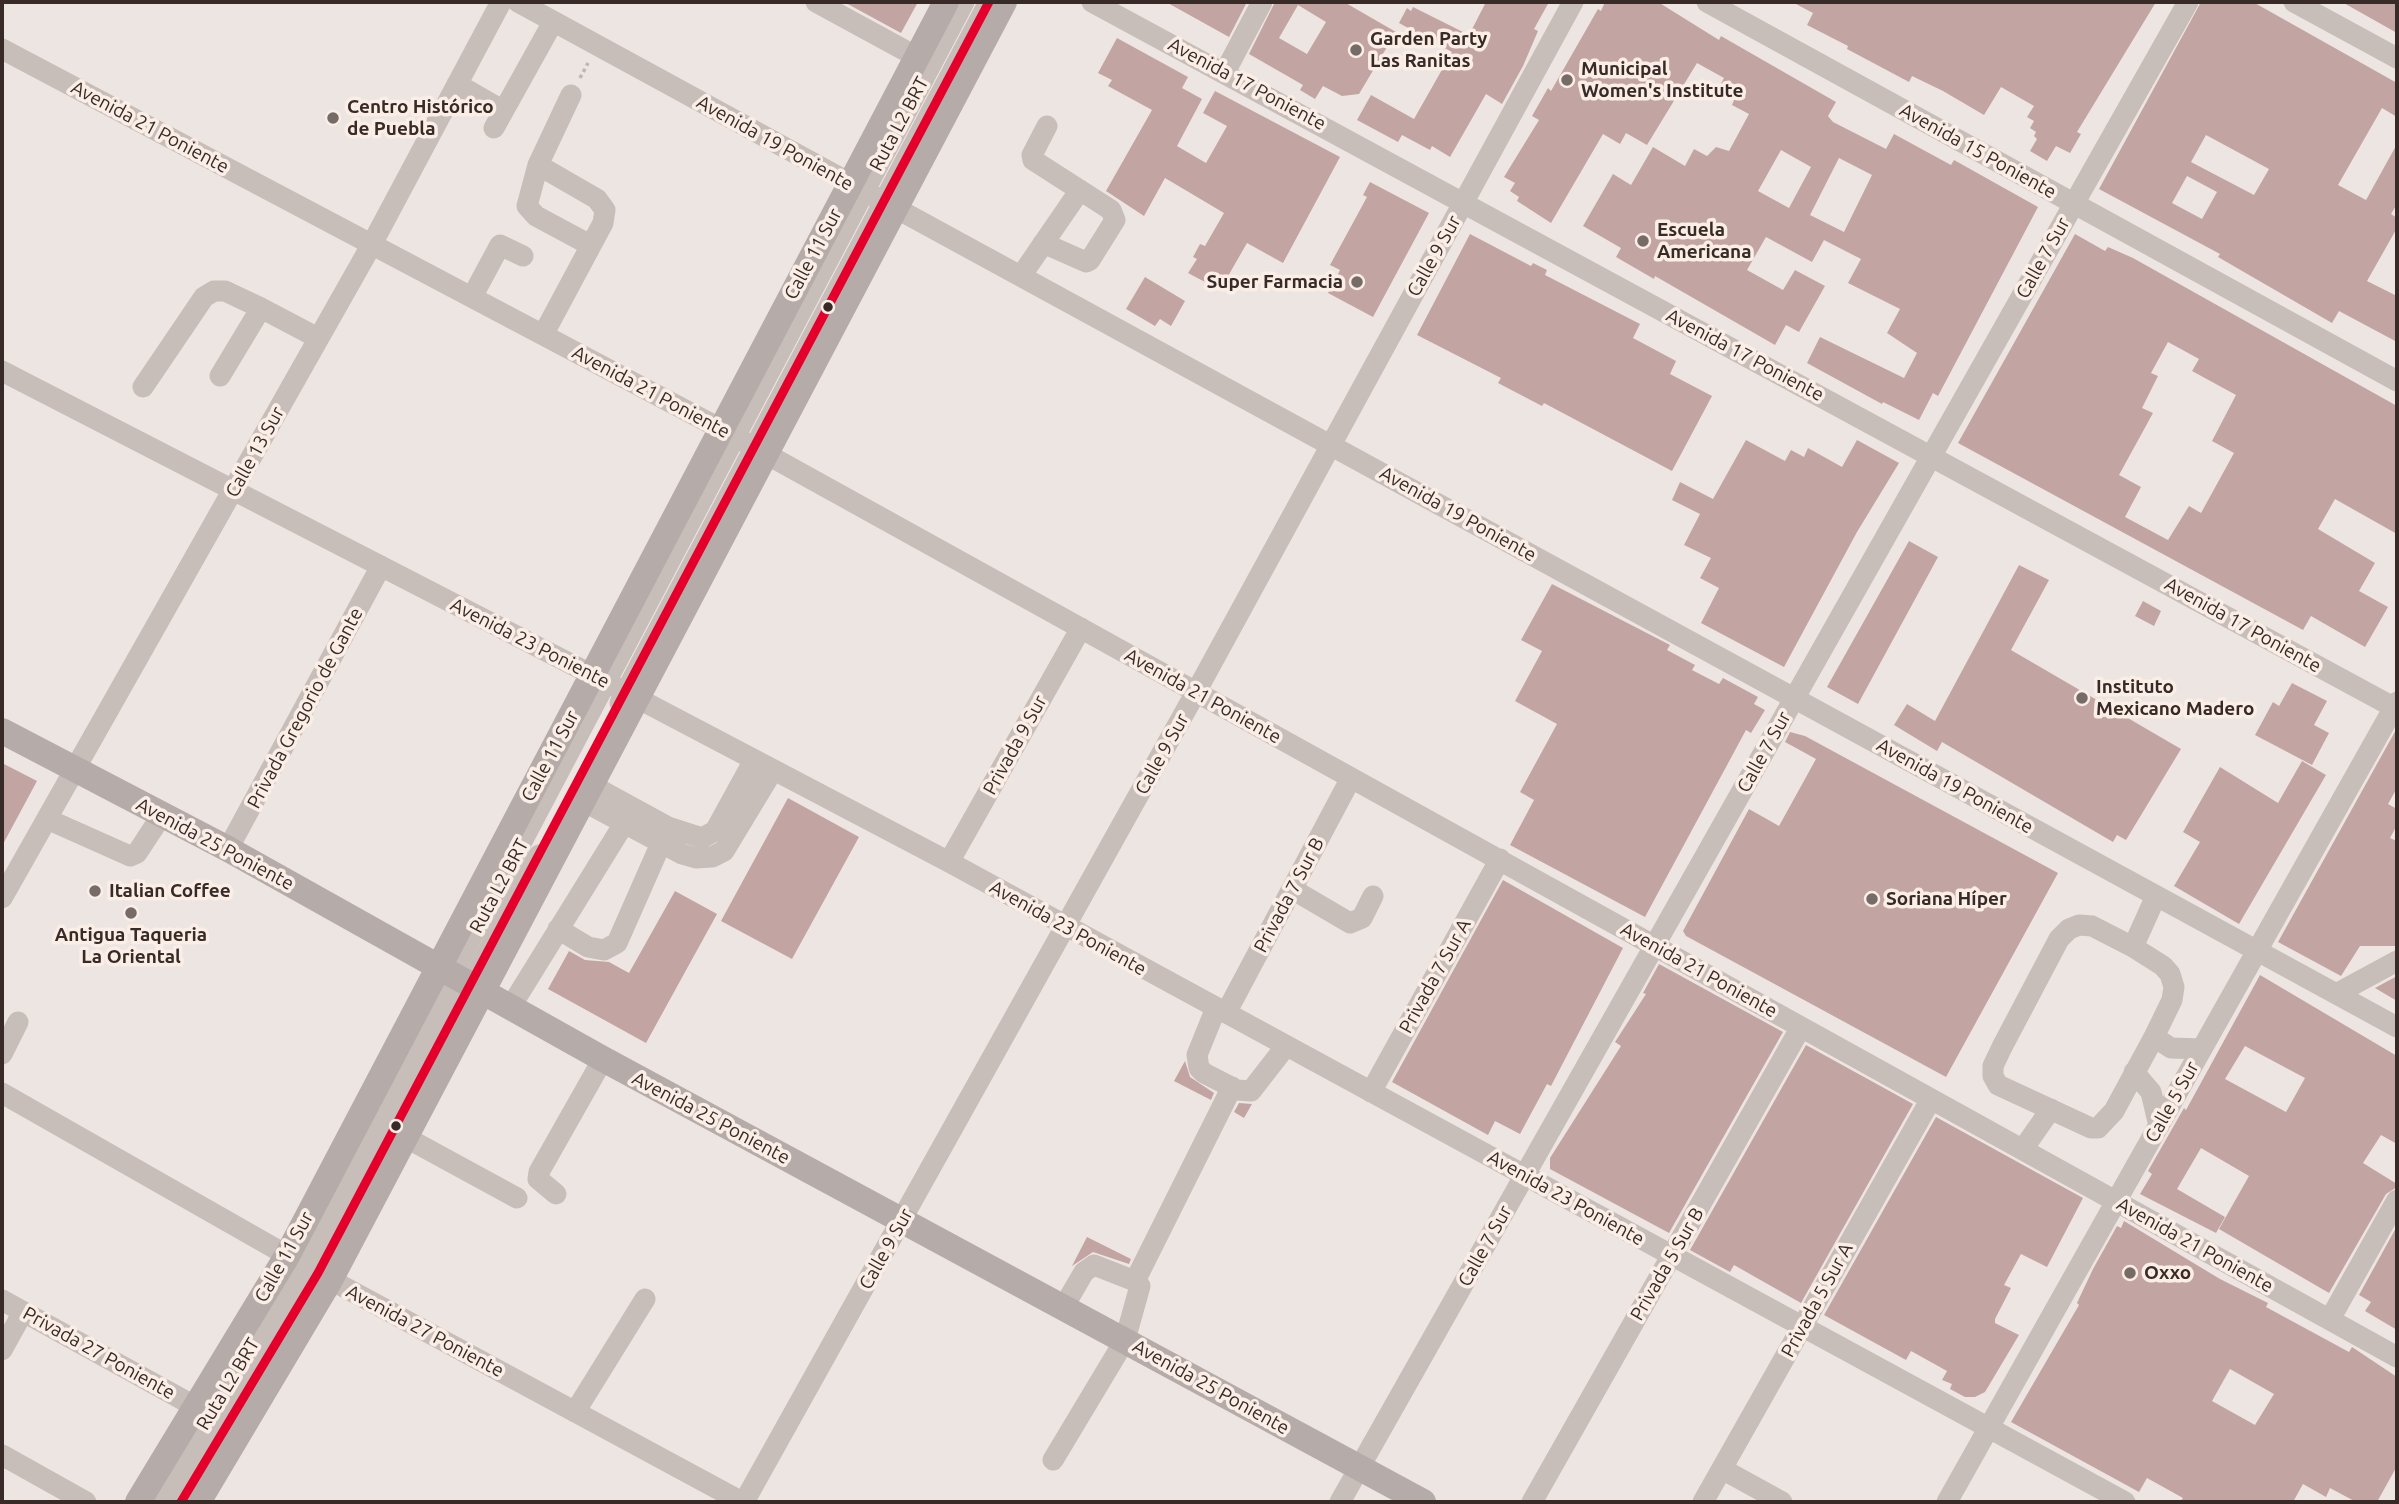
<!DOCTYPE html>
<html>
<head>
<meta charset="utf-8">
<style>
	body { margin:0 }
	#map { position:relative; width:2399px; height:1504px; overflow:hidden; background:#ede5e1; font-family:Ubuntu,sans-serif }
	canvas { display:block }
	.frame { position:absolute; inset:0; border:4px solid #372a27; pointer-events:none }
</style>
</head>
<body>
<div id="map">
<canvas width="2399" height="1504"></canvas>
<div class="frame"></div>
</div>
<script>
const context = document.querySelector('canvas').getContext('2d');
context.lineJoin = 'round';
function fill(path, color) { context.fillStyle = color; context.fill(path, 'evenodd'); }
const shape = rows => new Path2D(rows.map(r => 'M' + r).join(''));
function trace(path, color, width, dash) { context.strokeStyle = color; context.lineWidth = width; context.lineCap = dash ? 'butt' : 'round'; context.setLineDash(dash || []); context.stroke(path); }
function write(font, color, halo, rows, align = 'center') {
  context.font = font + ' Ubuntu,sans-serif'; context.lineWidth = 7; context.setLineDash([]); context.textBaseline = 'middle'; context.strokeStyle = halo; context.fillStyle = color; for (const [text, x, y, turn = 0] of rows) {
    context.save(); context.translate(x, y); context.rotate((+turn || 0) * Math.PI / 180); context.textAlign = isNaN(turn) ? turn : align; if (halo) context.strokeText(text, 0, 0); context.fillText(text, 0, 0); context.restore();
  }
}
fill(shape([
	[844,2,918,2,901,33],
	[1166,2,1247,2,1229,37],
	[1275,2,1344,2,1396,32,1359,94,1342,96,1323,86,1315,99,1300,90,1303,85,1249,54],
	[1298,5,1326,22,1307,54,1279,38],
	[1486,2,1549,2,1534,29,1538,31,1523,66,1502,104,1486,94,1450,157,1432,146,1430,150,1402,135,1398,142,1357,120,1371,95,1414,119,1452,52,1399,23,1407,8,1411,11,1413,7,1469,35],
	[1605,2,1658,2,1719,40,1721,36,1836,102,1828,116,1833,122,1886,149,1894,134,1951,165,1954,160,2038,207,1938,396,1933,393,1919,420,1883,402,1882,404,1807,363,1820,337,1904,378,1917,353,1887,333,1900,309,1848,283,1861,259,1824,240,1812,262,1766,237,1747,270,1783,290,1795,270,1825,286,1799,332,1786,325,1775,345,1655,276,1654,279,1616,257,1621,248,1583,226,1613,174,1631,185,1653,147,1685,166,1694,149,1707,156,1716,147,1729,151,1749,114,1732,105,1735,98,1718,89,1724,78,1697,63,1647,145,1626,133,1620,144,1603,134,1551,223,1517,201,1519,197,1510,191,1515,183,1504,177,1539,120,1532,116,1548,88,1551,91,1598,9,1601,11],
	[1781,150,1811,167,1789,208,1758,191],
	[1839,158,1872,175,1844,232,1810,215],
	[1792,2,2156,2,2077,132,2081,134,2070,153,2056,146,2047,161,2030,151,2037,139,2034,136,2036,132,2030,128,2034,121,2027,117,2034,106,2001,87,1984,115,1943,91,1912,76,1909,82,1847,49,1848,46,1807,25,1813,13],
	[2201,2,2253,2,2397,83,2397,117,2382,108,2338,185,2366,200,2397,144,2397,204,2391,214,2397,218,2397,228,2367,281,2397,296,2397,342,2339,311,2332,323,2218,257,2220,254,2099,189],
	[2206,135,2269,169,2254,195,2191,162],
	[2187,176,2217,192,2202,219,2172,203],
	[2342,2,2397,2,2397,33],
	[1117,38,1188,77,1182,88,1202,99,1177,146,1206,163,1227,126,1203,113,1215,91,1340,157,1283,263,1247,243,1220,290,1188,273,1197,259,1193,257,1200,244,1205,246,1224,213,1165,178,1144,216,1106,191,1152,110,1108,86,1112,80,1098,73],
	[1370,182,1429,213,1373,317,1328,293,1340,270,1330,265,1367,197,1363,195],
	[1470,234,1531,266,1533,263,1547,270,1545,275,1640,324,1633,338,1676,361,1670,374,1712,396,1672,471,1544,403,1542,406,1498,383,1501,378,1417,335],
	[2075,234,2105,251,2108,247,2133,258,2397,406,2397,534,2335,499,2318,529,2375,563,2359,591,2388,607,2365,647,2311,616,2303,630,1958,443],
	[2168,342,2199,359,2192,371,2236,395,2212,441,2234,453,2201,513,2189,506,2168,540,2125,517,2141,487,2119,475,2153,413,2142,408,2158,376,2151,373],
	[1145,277,1185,301,1171,326,1160,319,1155,326,1126,309],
	[1746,440,1785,461,1791,450,1804,457,1808,448,1842,467,1857,440,1899,463,1857,532,1784,667,1701,623,1719,588,1700,578,1711,558,1684,545,1700,514,1672,500,1680,482,1713,499],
	[1909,541,1938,557,1858,704,1827,687],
	[2019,565,2049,580,2011,650,2181,749,2126,840,2117,835,2113,842,1942,742,1937,751,1894,725,1907,704,1935,721],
	[1552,584,1670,645,1667,650,1695,665,1692,670,1719,684,1723,678,1758,697,1754,704,1765,710,1751,733,1746,730,1645,917,1510,845,1534,800,1520,792,1557,724,1515,701,1542,651,1521,640],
	[2143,601,2161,611,2154,626,2135,616],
	[2292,683,2327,701,2314,725,2329,733,2312,765,2255,735,2273,702,2279,706],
	[2397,728,2397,788,2388,804,2397,809,2397,825,2390,838,2397,841,2397,946,2360,946,2341,976,2278,942],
	[1790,732,1805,736,2058,873,1946,1077,1686,936,1683,931,1749,809,1779,826,1816,759,1785,742],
	[2302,761,2326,775,2239,924,2174,886,2200,842,2183,832,2220,767,2278,803],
	[2,763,37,781,2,846],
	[788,798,859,837,792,959,721,921],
	[1503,880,1623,948,1551,1086,1547,1084,1520,1134,1495,1121,1488,1135,1392,1082],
	[675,891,717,914,646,1043,548,989,569,951,585,960,609,962,629,973],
	[1659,964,1783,1032,1669,1233,1550,1169,1550,1158,1621,1046,1615,1042,1646,994,1643,993],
	[2260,975,2397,1056,2397,1144,2381,1135,2363,1163,2397,1184,2397,1187,2386,1194,2329,1293,2219,1229,2249,1176,2201,1148,2177,1189,2225,1217,2216,1233,2140,1194,2152,1174,2148,1171,2184,1108,2186,1110],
	[2245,1046,2305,1078,2286,1112,2225,1079],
	[2397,976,2397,1001,2375,988],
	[1806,1045,1913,1104,1801,1303,1734,1265,1730,1272,1690,1250],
	[1185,1061,1190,1077,1214,1093,1211,1100,1174,1081],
	[1239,1103,1252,1104,1244,1118,1234,1112],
	[1936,1117,2083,1198,2047,1267,2021,1254,2004,1285,2011,1288,1995,1319,1995,1323,2019,1335,1985,1392,1975,1397,1965,1397,1950,1389,1952,1384,1942,1380,1947,1371,1911,1351,1906,1360,1824,1315],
	[2124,1221,2220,1279,2268,1303,2266,1307,2349,1352,2352,1347,2397,1377,2397,1466,2377,1502,2356,1502,2330,1488,2326,1497,2303,1484,2293,1502,2180,1502,2183,1498,2147,1478,2139,1492,2011,1422,2079,1305,2077,1303,2093,1269,2117,1226,2121,1228],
	[2230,1369,2274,1394,2255,1425,2212,1401],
	[2397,1226,2397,1330,2365,1311,2371,1302,2359,1295],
	[1087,1237,1131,1259,1129,1264,1093,1252,1072,1266]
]), '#c2a5a2');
trace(shape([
	[580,78,588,63]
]), '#bfb6b2', 3.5, [3.5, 3.5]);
trace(shape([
	[518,2,2397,1027],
	[816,2,917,57],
	[1092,2,2397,709],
	[1707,2,2397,381],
	[2294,2,2397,58],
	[2,49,721,429,2397,1357],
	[1225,72,1262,2],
	[457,84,502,110],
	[571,95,538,165,527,206,536,216,590,245],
	[494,128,553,22],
	[538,165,597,199,605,210,603,223,543,335],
	[1043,243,1086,262,1090,260,1115,220,1111,210,1033,160,1032,155,1047,126],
	[1021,276,1080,190],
	[472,297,500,245,523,256],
	[2,371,637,698,949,862,2125,1502],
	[220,376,261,308],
	[143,387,204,297,214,291,225,291,261,308,318,338],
	[620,703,989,2],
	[591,785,668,827,702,838,715,831,754,760],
	[583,801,682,854,696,858,712,857,724,851,773,770],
	[47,819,130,856,137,853,162,815],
	[228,849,381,566],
	[949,862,1081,628],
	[1292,889,1350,923,1362,918,1373,896],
	[2,898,372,244,501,2],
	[2079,925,2092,926,2133,947,2163,966,2170,974,2174,987,2172,1000,2154,1037,2114,1111,2098,1128,2091,1128,1998,1085,1993,1076,1993,1066,2002,1047,2059,939,2069,929,2079,925],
	[558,929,588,947,604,950,617,943,666,832],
	[2133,947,2156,896],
	[2336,994,2397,961],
	[510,1008,633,809],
	[1216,1008,1197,1055,1199,1068,1204,1073,1237,1090,1251,1091,1286,1046],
	[1226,1013,1351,778],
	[2154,1037,2171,1048,2202,1049],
	[2,1054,18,1022],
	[2134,1072,2151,1092,2159,1126],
	[1371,1092,1500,859],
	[2,1093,318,1273,742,1502],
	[405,1137,517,1198],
	[2023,1149,2051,1109],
	[556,1194,538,1179,539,1172,603,1059],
	[1135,1281,1232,1087],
	[2,1300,196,1407],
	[2330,1319,2397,1200],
	[2,1350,23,1312],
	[575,1412,645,1299],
	[2,1455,86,1502],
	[1053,1460,1125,1340,1140,1286,1135,1281,1094,1265,1084,1272,1063,1308],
	[1722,1469,1782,1502],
	[158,1502,300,1263,964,2],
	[181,1502,318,1273,539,855],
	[744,1502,1196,692,1573,2],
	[1340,1502,2188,2],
	[1532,1502,1801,1027],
	[1703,1502,1931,1099],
	[1947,1502,2397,702]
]), '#c7bdb9', 21);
trace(shape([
	[2,731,228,849,603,1059,1423,1502],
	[138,1502,287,1256,946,2],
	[198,1502,330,1280,1004,2]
]), '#b5aba9', 26);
trace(shape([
	[181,1502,318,1273,989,2]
]), '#e4002b', 9);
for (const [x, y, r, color] of [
	[1356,50,7,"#776b68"],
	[1567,80,7,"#776b68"],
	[333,118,7,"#776b68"],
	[1643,241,7,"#776b68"],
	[1357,282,7,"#776b68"],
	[828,307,6,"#372a27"],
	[2082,698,7,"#776b68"],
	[95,891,7,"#776b68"],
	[1872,899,7,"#776b68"],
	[131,913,7,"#776b68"],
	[396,1126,6,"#372a27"],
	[2130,1273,7,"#776b68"]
]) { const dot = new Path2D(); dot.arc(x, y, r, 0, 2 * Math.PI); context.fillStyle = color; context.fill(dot); trace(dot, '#faeee7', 2.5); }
write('bold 19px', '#372a27', '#faeee7', [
	["Garden Party",1370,39],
	["Las Ranitas",1370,61],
	["Municipal",1581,69],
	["Women's Institute",1581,91],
	["Centro Histórico",347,107],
	["de Puebla",347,129],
	["Escuela",1657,230],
	["Americana",1657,252],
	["Super Farmacia",1343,282,"right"],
	["Instituto",2096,687],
	["Mexicano Madero",2096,709],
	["Italian Coffee",109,891],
	["Soriana Híper",1886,899],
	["Antigua Taqueria",131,935,"center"],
	["La Oriental",131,957,"center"],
	["Oxxo",2144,1273]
], 'left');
write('19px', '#372a27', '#faeee7', [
	["Avenida 17 Poniente",1247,84,28],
	["Ruta L2 BRT",899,124,-62],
	["Avenida 21 Poniente",150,127,28],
	["Avenida 19 Poniente",775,143,29],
	["Avenida 15 Poniente",1978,151,29],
	["Calle 11 Sur",813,254,-62],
	["Calle 9 Sur",1434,256,-61],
	["Calle 7 Sur",2043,258,-61],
	["Avenida 17 Poniente",1745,355,28],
	["Avenida 21 Poniente",651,392,28],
	["Calle 13 Sur",255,452,-61],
	["Avenida 19 Poniente",1458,514,29],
	["Avenida 17 Poniente",2243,625,29],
	["Avenida 23 Poniente",530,643,27],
	["Avenida 21 Poniente",1203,696,29],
	["Privada Gregorio de Gante",305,708,-62],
	["Privada 9 Sur",1015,745,-61],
	["Calle 7 Sur",1764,752,-61],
	["Calle 9 Sur",1162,754,-61],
	["Calle 11 Sur",550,756,-62],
	["Avenida 19 Poniente",1955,786,29],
	["Avenida 25 Poniente",215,844,28],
	["Ruta L2 BRT",499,886,-62],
	["Privada 7 Sur B",1289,895,-62],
	["Avenida 23 Poniente",1068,928,29],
	["Avenida 21 Poniente",1699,970,29],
	["Privada 7 Sur A",1435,976,-61],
	["Calle 5 Sur",2172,1102,-61],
	["Avenida 25 Poniente",711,1118,28],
	["Avenida 23 Poniente",1566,1198,29],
	["Avenida 21 Poniente",2195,1245,29],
	["Calle 7 Sur",1485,1246,-61],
	["Calle 9 Sur",886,1249,-61],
	["Calle 11 Sur",284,1257,-61],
	["Privada 5 Sur B",1667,1264,-60],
	["Privada 5 Sur A",1817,1300,-61],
	["Avenida 27 Poniente",425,1331,28],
	["Privada 27 Poniente",99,1353,29],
	["Ruta L2 BRT",228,1384,-59],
	["Avenida 25 Poniente",1211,1387,29]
]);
</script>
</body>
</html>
